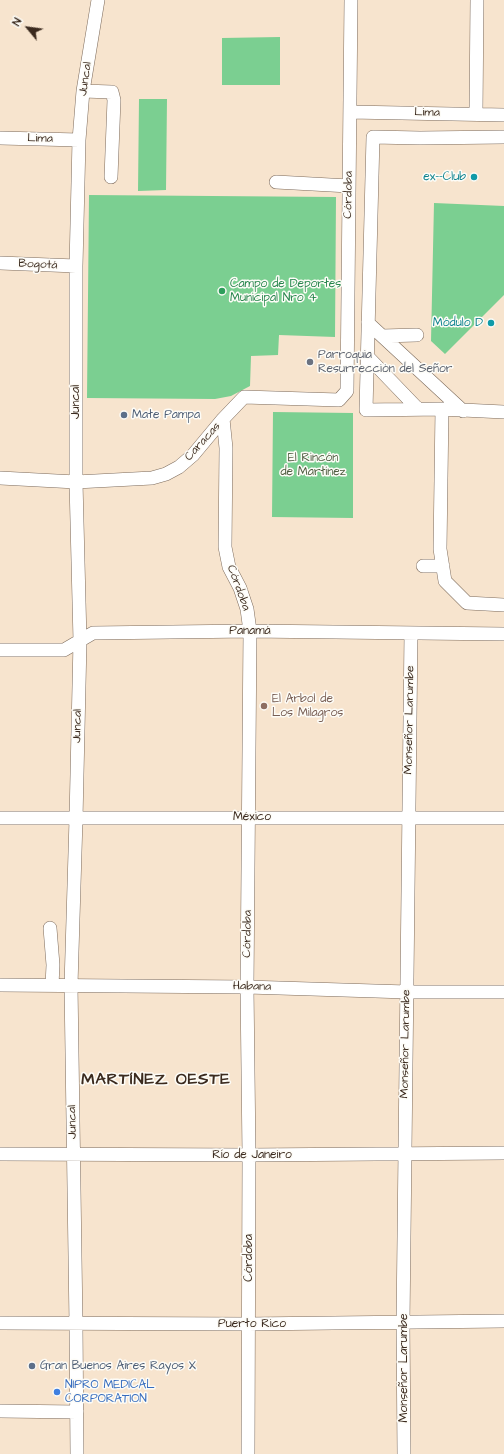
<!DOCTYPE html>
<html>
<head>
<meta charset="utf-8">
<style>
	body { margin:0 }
	#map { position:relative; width:504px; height:1454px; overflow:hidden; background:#f7e4ce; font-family:"Architects Daughter",sans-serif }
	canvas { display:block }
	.north { position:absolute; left:8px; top:8px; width:40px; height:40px; -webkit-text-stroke:3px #fdfcf7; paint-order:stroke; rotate:299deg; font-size:11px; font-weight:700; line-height:16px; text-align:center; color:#3b2a1e }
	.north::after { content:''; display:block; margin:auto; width:14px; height:18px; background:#3b2a1e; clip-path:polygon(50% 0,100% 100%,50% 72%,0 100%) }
</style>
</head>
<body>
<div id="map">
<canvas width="504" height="1454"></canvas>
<div class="north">N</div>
</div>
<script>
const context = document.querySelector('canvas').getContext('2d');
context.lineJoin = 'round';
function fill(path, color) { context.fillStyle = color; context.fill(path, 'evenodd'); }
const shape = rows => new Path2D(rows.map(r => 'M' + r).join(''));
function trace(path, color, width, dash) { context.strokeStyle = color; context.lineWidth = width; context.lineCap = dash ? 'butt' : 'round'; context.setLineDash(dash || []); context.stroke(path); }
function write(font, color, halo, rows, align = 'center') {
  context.font = font + ' "Architects Daughter",sans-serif'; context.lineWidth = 3; context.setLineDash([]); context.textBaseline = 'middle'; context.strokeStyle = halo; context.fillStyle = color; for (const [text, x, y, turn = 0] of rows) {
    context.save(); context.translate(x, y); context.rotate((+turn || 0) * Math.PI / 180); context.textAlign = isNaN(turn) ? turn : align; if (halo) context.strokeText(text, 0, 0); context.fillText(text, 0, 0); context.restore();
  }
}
fill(shape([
	[280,37,280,85,222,85,222,38],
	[139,99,167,99,166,190,138,191],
	[89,195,336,197,335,337,279,335,278,355,251,356,250,386,231,396,215,399,87,398],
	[434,203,504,206,504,295,445,354,431,341],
	[273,412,353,413,353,518,272,517]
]), '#7bcf91');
const minor = shape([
	[83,91,112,92,114,100,111,177],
	[350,112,504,115],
	[476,114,477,0],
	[504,137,420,138,373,137,366,410,442,409,504,412],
	[0,138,79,140],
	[276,182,349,186],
	[0,263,76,266],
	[368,323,463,411],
	[382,336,417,335],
	[367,356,418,409],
	[442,409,440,549,445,581,467,603,504,605],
	[223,419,226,448,225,547,229,567,240,588,247,609,250,631,247,987,249,1155,248,1454],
	[0,478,76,482,152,478,166,474,179,467,193,455,223,419,244,397,339,400,347,391,351,0],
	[423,566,443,566],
	[0,650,64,650,93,633,250,631,504,634],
	[0,818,504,818],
	[50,928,53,965,52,985],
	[0,985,247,987,407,992,504,992],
	[0,1154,249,1155,504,1153],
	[0,1323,248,1324,504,1321],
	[0,1411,77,1412],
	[77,1454,76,1324,71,985,76,819,80,641,76,482,76,266,79,140,83,91,98,0],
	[404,1454,403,1322,411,633]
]);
trace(minor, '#7d6b5c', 14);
trace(minor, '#fff', 13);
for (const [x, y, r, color] of [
	[474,177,4,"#0f9aa8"],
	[222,291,4,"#2e9e5b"],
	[491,323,4,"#0f9aa8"],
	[310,362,4,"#6b7280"],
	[124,415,4,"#5c6f8a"],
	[264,706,4,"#8d6e63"],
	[32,1366,4,"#5c6f8a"],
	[57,1392,4,"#3f7fe0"]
]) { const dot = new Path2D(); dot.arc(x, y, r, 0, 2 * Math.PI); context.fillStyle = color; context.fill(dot); trace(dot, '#fdfcf7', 1.5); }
write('12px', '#3b2a1e', '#fdfcf7', [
	["Juncal",86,79,-82],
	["Lima",427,113,1],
	["Lima",40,139,1],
	["Córdoba",349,195,-89],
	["Bogotá",38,265,3],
	["Juncal",76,402,-90],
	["Caracas",203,442,-48],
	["Córdoba",238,588,70],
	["Panamá",250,631],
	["Monseñor Larumbe",410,720,-89],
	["Juncal",78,726,-89],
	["México",252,817],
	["Córdoba",248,934,-89],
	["Habana",252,987,1],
	["Monseñor Larumbe",406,1044,-89],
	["Juncal",73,1122,-91],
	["Río de Janeiro",252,1155],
	["Córdoba",249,1258,-90],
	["Puerto Rico",252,1324],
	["Monseñor Larumbe",404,1368,-90]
]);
write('12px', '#0d838f', '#fdfcf7', [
	["ex--Club",466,177],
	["Módulo D",483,323]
], 'right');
write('12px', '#27864d', '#fdfcf7', [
	["Campo de Deportes",230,284],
	["Municipal Nro 4",230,298]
], 'left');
write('12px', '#5b616d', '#fdfcf7', [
	["Parroquia",318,355],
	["Resurrecciòn del Señor",318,369]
], 'left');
write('12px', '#4e5e75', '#fdfcf7', [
	["Mate Pampa",132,415],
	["Gran Buenos Aires Rayos X",40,1366]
], 'left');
write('12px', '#4e5c40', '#fdfcf7', [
	["El Rincón",313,458],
	["de Martínez",313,472]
]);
write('12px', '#785e54', '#fdfcf7', [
	["El Arbol de",272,699],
	["Los Milagros",272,713]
], 'left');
write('12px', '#366cbe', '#fdfcf7', [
	["NIPRO MEDICAL",65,1385],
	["CORPORATION",65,1399]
], 'left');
context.letterSpacing = '1px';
write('bold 16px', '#3b2a1e', '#fdfcf7', [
	["MARTÍNEZ OESTE",156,1081]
]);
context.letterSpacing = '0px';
</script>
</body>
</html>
